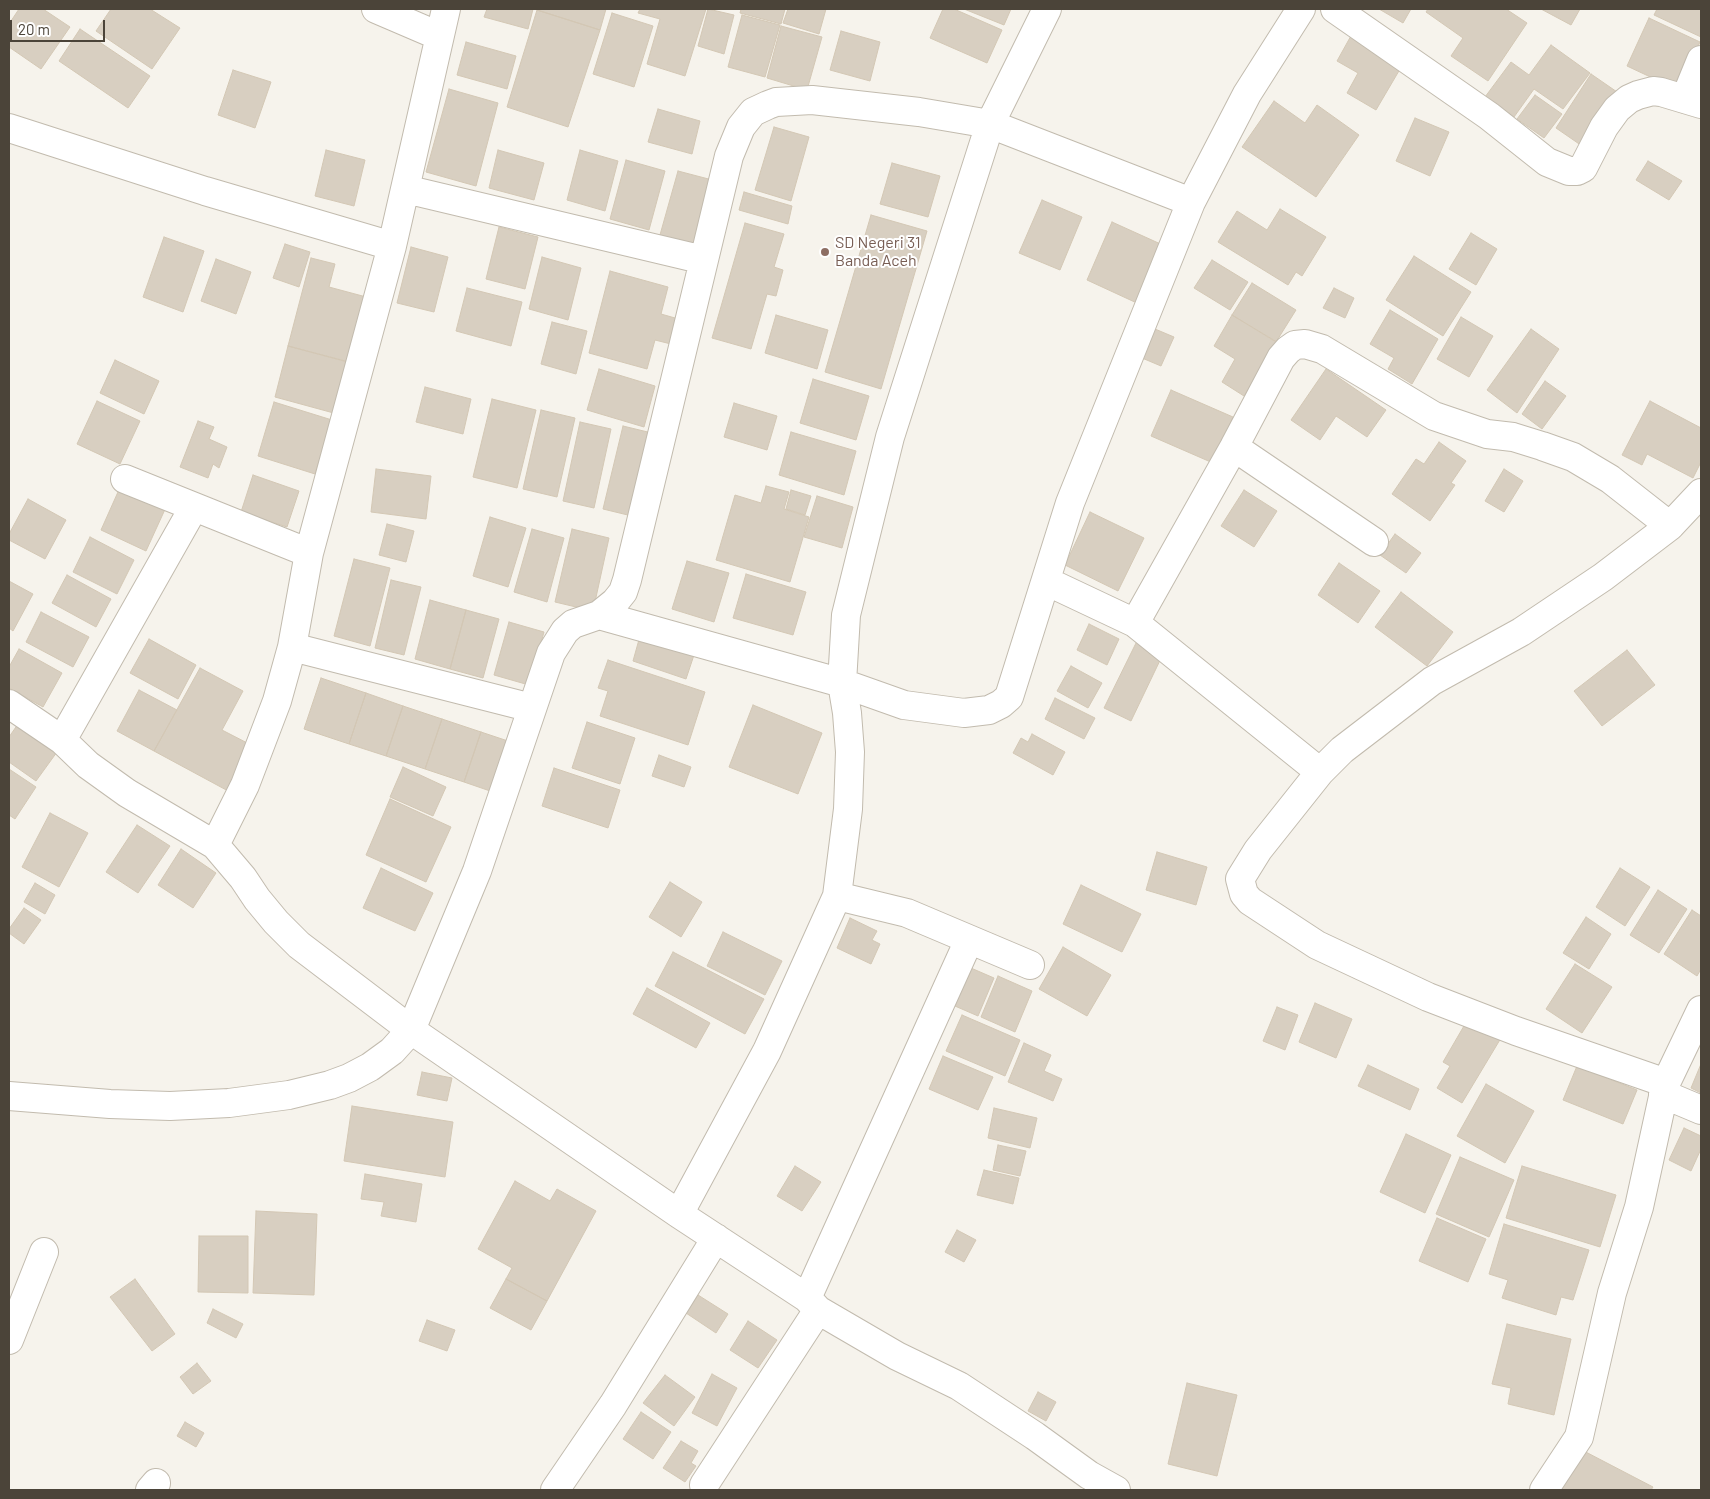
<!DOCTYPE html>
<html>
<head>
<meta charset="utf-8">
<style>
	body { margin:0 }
	#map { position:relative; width:1710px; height:1499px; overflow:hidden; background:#f6f3ec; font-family:Barlow,sans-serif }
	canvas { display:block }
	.frame { position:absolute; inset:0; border:10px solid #4b4439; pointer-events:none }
	.scale { position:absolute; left:10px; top:20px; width:95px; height:22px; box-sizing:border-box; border:2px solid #4b4439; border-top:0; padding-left:6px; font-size:15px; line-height:18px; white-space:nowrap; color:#4b4439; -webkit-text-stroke:4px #fff; paint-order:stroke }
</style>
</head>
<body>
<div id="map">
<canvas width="1710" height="1499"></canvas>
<div class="frame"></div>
<div class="scale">20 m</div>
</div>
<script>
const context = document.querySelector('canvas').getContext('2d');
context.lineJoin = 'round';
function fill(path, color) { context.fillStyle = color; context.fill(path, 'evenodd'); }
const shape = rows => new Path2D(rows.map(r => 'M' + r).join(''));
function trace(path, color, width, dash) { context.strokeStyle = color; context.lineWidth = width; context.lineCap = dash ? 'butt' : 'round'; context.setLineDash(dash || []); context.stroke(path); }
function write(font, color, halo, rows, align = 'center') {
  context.font = font + ' Barlow,sans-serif'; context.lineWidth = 4; context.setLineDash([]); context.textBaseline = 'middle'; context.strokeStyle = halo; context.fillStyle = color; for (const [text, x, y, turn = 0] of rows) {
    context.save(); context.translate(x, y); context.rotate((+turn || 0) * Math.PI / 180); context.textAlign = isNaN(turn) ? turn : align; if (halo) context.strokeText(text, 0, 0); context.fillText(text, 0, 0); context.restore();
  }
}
const building = shape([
	[19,9,43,9,70,27,41,69,9,47,9,24,19,9],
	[111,9,150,9,180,28,152,69,96,31,111,9],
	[487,9,533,9,528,29,484,17,487,9],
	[537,9,606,9,600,30,537,10,537,9],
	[640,9,706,9,685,76,647,64,660,19,638,13,640,9],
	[708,9,734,15,724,54,698,46,708,9],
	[741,9,785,9,781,24,740,13,741,9],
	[788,9,826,9,819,34,783,23,788,9],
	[943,9,954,9,1002,30,987,63,930,38,943,9],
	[964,9,1011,9,1004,25,964,9],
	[1379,9,1411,9,1403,23,1379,9],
	[1428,9,1506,9,1527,23,1488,81,1451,56,1463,38,1426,12,1428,9],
	[1541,9,1580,9,1571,25,1541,9],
	[1657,9,1701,9,1701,37,1654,15,1657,9],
	[537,10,600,30,568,127,507,107,537,10],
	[612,13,653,26,634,87,593,74,612,13],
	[742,15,780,25,765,77,728,67,742,15],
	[1649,18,1700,42,1678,90,1627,66,1649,18],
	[781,26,822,37,807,90,767,78,781,26],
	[80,29,150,76,128,108,59,61,80,29],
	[841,31,880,42,870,81,830,70,841,31],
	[1352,34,1403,64,1376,110,1347,93,1358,73,1337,61,1352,34],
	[466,42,516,56,507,89,457,75,466,42],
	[1551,45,1590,73,1563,109,1534,89,1514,117,1485,97,1511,62,1529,75,1551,45],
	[233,70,271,82,255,128,218,115,233,70],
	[1591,74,1620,94,1585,148,1556,128,1591,74],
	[449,89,498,103,476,186,426,172,449,89],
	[1535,95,1562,114,1544,138,1517,119,1535,95],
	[1274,101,1305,123,1317,105,1359,135,1316,197,1242,147,1274,101],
	[658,109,700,121,692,154,648,142,658,109],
	[1415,118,1449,132,1430,176,1396,161,1415,118],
	[774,127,809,137,791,201,755,190,774,127],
	[326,150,365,160,354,206,315,196,326,150],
	[498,150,544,163,534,200,489,188,498,150],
	[580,150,618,161,605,211,567,200,580,150],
	[626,160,665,171,649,230,610,219,626,160],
	[1648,161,1682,181,1669,200,1636,180,1648,161],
	[892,163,940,176,928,217,880,204,892,163],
	[678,171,720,182,701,255,658,242,678,171],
	[744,192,792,206,788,224,739,210,744,192],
	[1042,200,1082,217,1060,270,1019,253,1042,200],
	[1280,209,1326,237,1302,276,1296,272,1288,285,1218,242,1237,211,1267,230,1280,209],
	[871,215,927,231,881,389,825,372,871,215],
	[1112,222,1165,246,1139,304,1087,280,1112,222],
	[745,223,784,234,774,267,783,270,776,296,767,294,751,349,712,338,745,223],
	[499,227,538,237,525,289,486,279,499,227],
	[1471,233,1497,249,1476,285,1449,269,1471,233],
	[164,237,204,251,183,312,143,297,164,237],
	[285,244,310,252,299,287,273,278,285,244],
	[411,247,448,257,434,312,397,303,411,247],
	[1414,256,1471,292,1443,336,1386,300,1414,256],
	[542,257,581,268,568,320,529,309,542,257],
	[311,258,335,264,329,287,370,298,353,363,288,346,311,258],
	[216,259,251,272,236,314,201,301,216,259],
	[1212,260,1248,282,1230,310,1194,288,1212,260],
	[610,271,668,287,661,314,682,320,675,345,655,340,647,369,589,353,610,271],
	[1252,283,1296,310,1276,342,1232,315,1252,283],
	[467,288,522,302,511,346,456,331,467,288],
	[1334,288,1354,298,1345,318,1323,308,1334,288],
	[1390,310,1438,339,1412,384,1388,369,1394,358,1370,344,1390,310],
	[776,315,828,330,817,369,765,353,776,315],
	[1232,315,1277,342,1244,396,1222,382,1235,359,1214,346,1232,315],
	[1461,317,1493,336,1469,377,1437,359,1461,317],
	[552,322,587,331,576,374,541,364,552,322],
	[1155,329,1174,337,1161,366,1142,358,1155,329],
	[1531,329,1559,349,1517,413,1487,390,1531,329],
	[288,346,355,364,341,415,275,397,288,346],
	[115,360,159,381,144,414,100,393,115,360],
	[599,369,655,386,644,427,587,410,599,369],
	[1326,369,1386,410,1367,437,1336,416,1320,440,1291,420,1326,369],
	[813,379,869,396,856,440,800,423,813,379],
	[1545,381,1566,396,1542,429,1522,414,1545,381],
	[425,387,471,399,463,434,416,422,425,387],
	[1171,390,1233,417,1213,463,1151,436,1171,390],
	[492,399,536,410,517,488,473,477,492,399],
	[97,401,140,421,120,464,77,444,97,401],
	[1650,401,1701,428,1701,462,1693,478,1647,454,1642,465,1622,455,1650,401],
	[274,402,332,420,315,474,258,456,274,402],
	[734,403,777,416,767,450,724,437,734,403],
	[541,410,575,418,557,497,523,489,541,410],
	[198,421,214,427,209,439,227,447,219,468,213,464,208,478,180,467,198,421],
	[580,422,611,429,594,508,563,501,580,422],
	[623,426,656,434,636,517,603,509,623,426],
	[791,432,856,451,844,495,779,475,791,432],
	[1439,442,1466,461,1451,483,1455,485,1430,521,1392,494,1416,459,1424,464,1439,442],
	[376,469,431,476,426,519,371,512,376,469],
	[1504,469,1523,481,1504,512,1485,501,1504,469],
	[253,475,299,491,287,527,241,512,253,475],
	[122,483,167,505,146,551,101,530,122,483],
	[766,486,789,492,784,509,809,517,790,582,716,560,735,495,761,503,766,486],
	[791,490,811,496,805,515,786,509,791,490],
	[1244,490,1277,511,1254,547,1221,526,1244,490],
	[817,496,853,507,842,548,804,537,817,496],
	[28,499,66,520,45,559,9,540,9,534,28,499],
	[1090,512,1144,538,1118,591,1065,565,1090,512],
	[490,517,526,528,508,587,473,576,490,517],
	[387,524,414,531,406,562,379,555,387,524],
	[532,529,564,538,547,602,514,592,532,529],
	[572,529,609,538,593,611,555,602,572,529],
	[1395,534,1421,553,1406,573,1380,555,1395,534],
	[90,537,134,560,117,594,73,572,90,537],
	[354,559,390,568,370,646,334,636,354,559],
	[687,561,729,573,714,622,672,609,687,561],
	[1339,563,1380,591,1358,623,1318,595,1339,563],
	[746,574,806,592,793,635,733,618,746,574],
	[67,575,111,599,96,627,52,603,67,575],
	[391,580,421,587,404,655,375,648,391,580],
	[9,581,33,594,13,631,9,628,9,581],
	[1401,592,1453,632,1427,666,1375,627,1401,592],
	[430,600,466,610,450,669,415,659,430,600],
	[466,610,499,619,483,678,450,669,466,610],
	[41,612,89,637,73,667,26,642,41,612],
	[509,622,544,632,529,685,494,675,509,622],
	[1089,624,1119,639,1107,665,1077,650,1089,624],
	[640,636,694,655,686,679,633,661,640,636],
	[149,639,196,665,178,699,130,673,149,639],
	[1138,639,1164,652,1131,721,1104,708,1138,639],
	[19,649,62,673,43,707,9,688,9,667,19,649],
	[1627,650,1655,685,1602,726,1574,691,1627,650],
	[608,660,705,692,688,745,600,716,608,691,598,688,608,660],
	[1071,666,1102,683,1088,708,1057,691,1071,666],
	[200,668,243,691,222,730,255,747,230,792,154,751,200,668],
	[321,678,366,693,349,744,304,729,321,678],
	[139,690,177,710,154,751,117,731,139,690],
	[366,693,403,706,386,756,349,744,366,693],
	[1055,698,1095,718,1084,739,1045,719,1055,698],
	[753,705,822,733,798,794,729,767,753,705],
	[403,706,442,719,425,769,386,756,403,706],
	[442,719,481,732,464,782,425,769,442,719],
	[587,722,635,738,620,784,572,768,587,722],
	[18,724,57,752,36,781,9,762,9,737,18,724],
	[481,732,514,743,496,793,464,782,481,732],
	[1032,734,1065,752,1053,775,1013,753,1021,738,1028,742,1032,734],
	[659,755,691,767,684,787,652,776,659,755],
	[403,767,446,787,433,816,390,797,403,767],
	[554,768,620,790,608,828,542,806,554,768],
	[9,769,36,787,15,819,9,815,9,769],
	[390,799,451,827,426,882,366,855,390,799],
	[50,813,88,833,59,887,22,867,50,813],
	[137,825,170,846,138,893,106,872,137,825],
	[181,849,216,873,193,908,158,885,181,849],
	[1157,852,1207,867,1196,905,1146,890,1157,852],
	[381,868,433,893,415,931,363,908,381,868],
	[1620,868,1650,887,1625,926,1596,907,1620,868],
	[670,882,702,902,681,937,649,917,670,882],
	[35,883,55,895,45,914,24,902,35,883],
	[1081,885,1141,914,1122,952,1063,924,1081,885],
	[1658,890,1687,909,1659,953,1630,935,1658,890],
	[24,908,41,920,24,944,9,933,9,929,24,908],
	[1692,910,1701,916,1701,969,1697,976,1664,954,1692,910],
	[1586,917,1611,934,1589,969,1563,953,1586,917],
	[850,918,877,931,872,940,880,944,871,964,837,948,850,918],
	[723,932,782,961,765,995,707,966,723,932],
	[1063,947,1111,975,1087,1016,1039,989,1063,947],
	[673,952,764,999,745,1034,655,986,673,952],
	[1575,964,1612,987,1582,1033,1546,1009,1575,964],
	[964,965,994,978,978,1016,948,1003,964,965],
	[998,976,1032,991,1015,1032,981,1017,998,976],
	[647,988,710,1023,696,1048,633,1014,647,988],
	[1315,1003,1352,1019,1336,1058,1299,1042,1315,1003],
	[1277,1007,1298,1015,1285,1050,1263,1041,1277,1007],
	[962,1015,1020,1040,1005,1076,946,1051,962,1015],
	[1468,1019,1501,1038,1462,1103,1437,1088,1450,1066,1443,1062,1468,1019],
	[1024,1043,1051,1055,1044,1071,1062,1079,1053,1101,1008,1082,1024,1043],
	[943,1056,993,1077,978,1110,929,1089,943,1056],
	[1701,1064,1701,1093,1691,1088,1701,1064],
	[1368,1065,1419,1089,1410,1110,1358,1086,1368,1065],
	[1577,1066,1637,1090,1623,1124,1563,1100,1577,1066],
	[422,1072,452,1078,447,1101,417,1095,422,1072],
	[1486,1084,1534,1111,1505,1163,1457,1136,1486,1084],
	[352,1106,453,1122,445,1177,344,1161,352,1106],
	[994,1108,1037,1118,1030,1148,988,1138,994,1108],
	[1684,1128,1701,1136,1701,1149,1691,1171,1669,1160,1684,1128],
	[1406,1134,1451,1155,1425,1213,1380,1192,1406,1134],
	[998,1145,1026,1151,1020,1176,993,1170,998,1145],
	[1460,1157,1514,1180,1489,1237,1436,1214,1460,1157],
	[795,1166,821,1182,802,1211,777,1196,795,1166],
	[1522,1166,1616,1195,1600,1247,1506,1218,1522,1166],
	[984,1170,1019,1178,1013,1204,977,1195,984,1170],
	[365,1174,422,1184,416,1222,381,1216,384,1202,361,1199,365,1174],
	[515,1181,550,1201,557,1189,596,1211,547,1301,506,1279,512,1268,478,1249,515,1181],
	[256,1211,317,1214,314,1295,253,1293,256,1211],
	[1437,1218,1486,1239,1468,1282,1419,1261,1437,1218],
	[1504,1224,1589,1250,1573,1300,1561,1297,1556,1315,1502,1298,1508,1280,1489,1274,1504,1224],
	[957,1230,976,1240,964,1262,945,1252,957,1230],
	[199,1236,248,1236,248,1293,198,1292,199,1236],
	[135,1279,175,1334,152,1351,110,1297,135,1279],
	[506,1279,547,1301,531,1330,490,1308,506,1279],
	[698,1295,728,1314,716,1333,686,1313,698,1295],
	[213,1309,243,1324,236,1338,207,1323,213,1309],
	[427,1320,455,1330,447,1351,419,1341,427,1320],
	[748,1321,777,1340,758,1368,730,1350,748,1321],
	[1507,1324,1571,1339,1554,1415,1508,1404,1511,1388,1492,1384,1507,1324],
	[197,1363,211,1381,193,1394,180,1377,197,1363],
	[712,1374,737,1388,717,1426,692,1413,712,1374],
	[665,1375,695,1397,674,1426,643,1403,665,1375],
	[1187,1383,1237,1395,1217,1476,1168,1464,1187,1383],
	[1038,1392,1056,1402,1046,1421,1028,1411,1038,1392],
	[641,1412,671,1432,653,1459,623,1439,641,1412],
	[185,1422,204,1433,196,1447,177,1436,185,1422],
	[681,1441,698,1451,691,1463,696,1466,685,1482,663,1468,681,1441],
	[1580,1449,1653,1487,1651,1490,1559,1490,1580,1449]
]);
fill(building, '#d8cfc1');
trace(building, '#d3c7b4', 1);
const street = shape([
	[376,9,439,36],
	[1335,9,1489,116,1547,162,1569,171,1577,171,1583,168,1604,127,1617,109,1629,99,1638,95,1653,91,1661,92,1701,104],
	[1685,99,1701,60],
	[9,128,205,191,392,246],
	[405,189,704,260],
	[1234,447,1374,542],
	[125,479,309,553],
	[1670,526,1603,577,1521,632,1432,681,1342,750,1320,772,1258,850,1240,879,1244,894,1250,901,1317,945,1428,997,1516,1031,1666,1083,1701,1010],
	[1046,581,1135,623,1234,447,1281,358,1288,350,1295,345,1305,344,1322,349,1434,416,1487,434,1513,437,1542,446,1573,457,1610,479,1670,526,1701,493],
	[599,615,842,683,904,705,964,713,989,710,1001,704,1009,697,1070,503,1191,202,1247,94,1301,9],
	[1135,623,1320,772],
	[292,647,532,708],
	[9,704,62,740,88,765,127,793,215,845,243,878,257,899,276,922,299,945,411,1030,679,1214,807,1298,818,1310,897,1356,959,1386,1035,1436,1089,1475,1116,1490],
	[62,740,194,507],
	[215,845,245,785,277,701,292,647,309,553,392,246,446,9],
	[837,896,907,913,1030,965],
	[1663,1094,1701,1110],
	[9,1096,110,1104,170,1106,229,1103,289,1095,330,1085,349,1078,370,1067,392,1051,411,1030,477,871,551,653,565,631,573,624,599,615,615,602,623,592,627,580,729,156,741,127,753,112,768,105,776,102,812,100,919,112,990,124,1047,9],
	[679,1214,767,1051,837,896,848,809,850,752,847,713,842,683,846,615,890,437,990,124,1191,202],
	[807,1298,969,940],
	[9,1340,44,1252],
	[704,1485,818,1310],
	[150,1490,156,1483],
	[555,1490,613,1405,716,1238],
	[1544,1490,1579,1437,1612,1293,1639,1207,1666,1083]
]);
trace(street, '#c2bbae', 30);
trace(street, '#fff', 28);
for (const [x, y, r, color] of [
	[825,252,5,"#8d6e63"]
]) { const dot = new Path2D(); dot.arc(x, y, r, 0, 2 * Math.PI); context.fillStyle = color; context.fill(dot); trace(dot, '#fff', 2); }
write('16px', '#785e54', '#fff', [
	["SD Negeri 31",835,243],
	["Banda Aceh",835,261]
], 'left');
</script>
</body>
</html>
